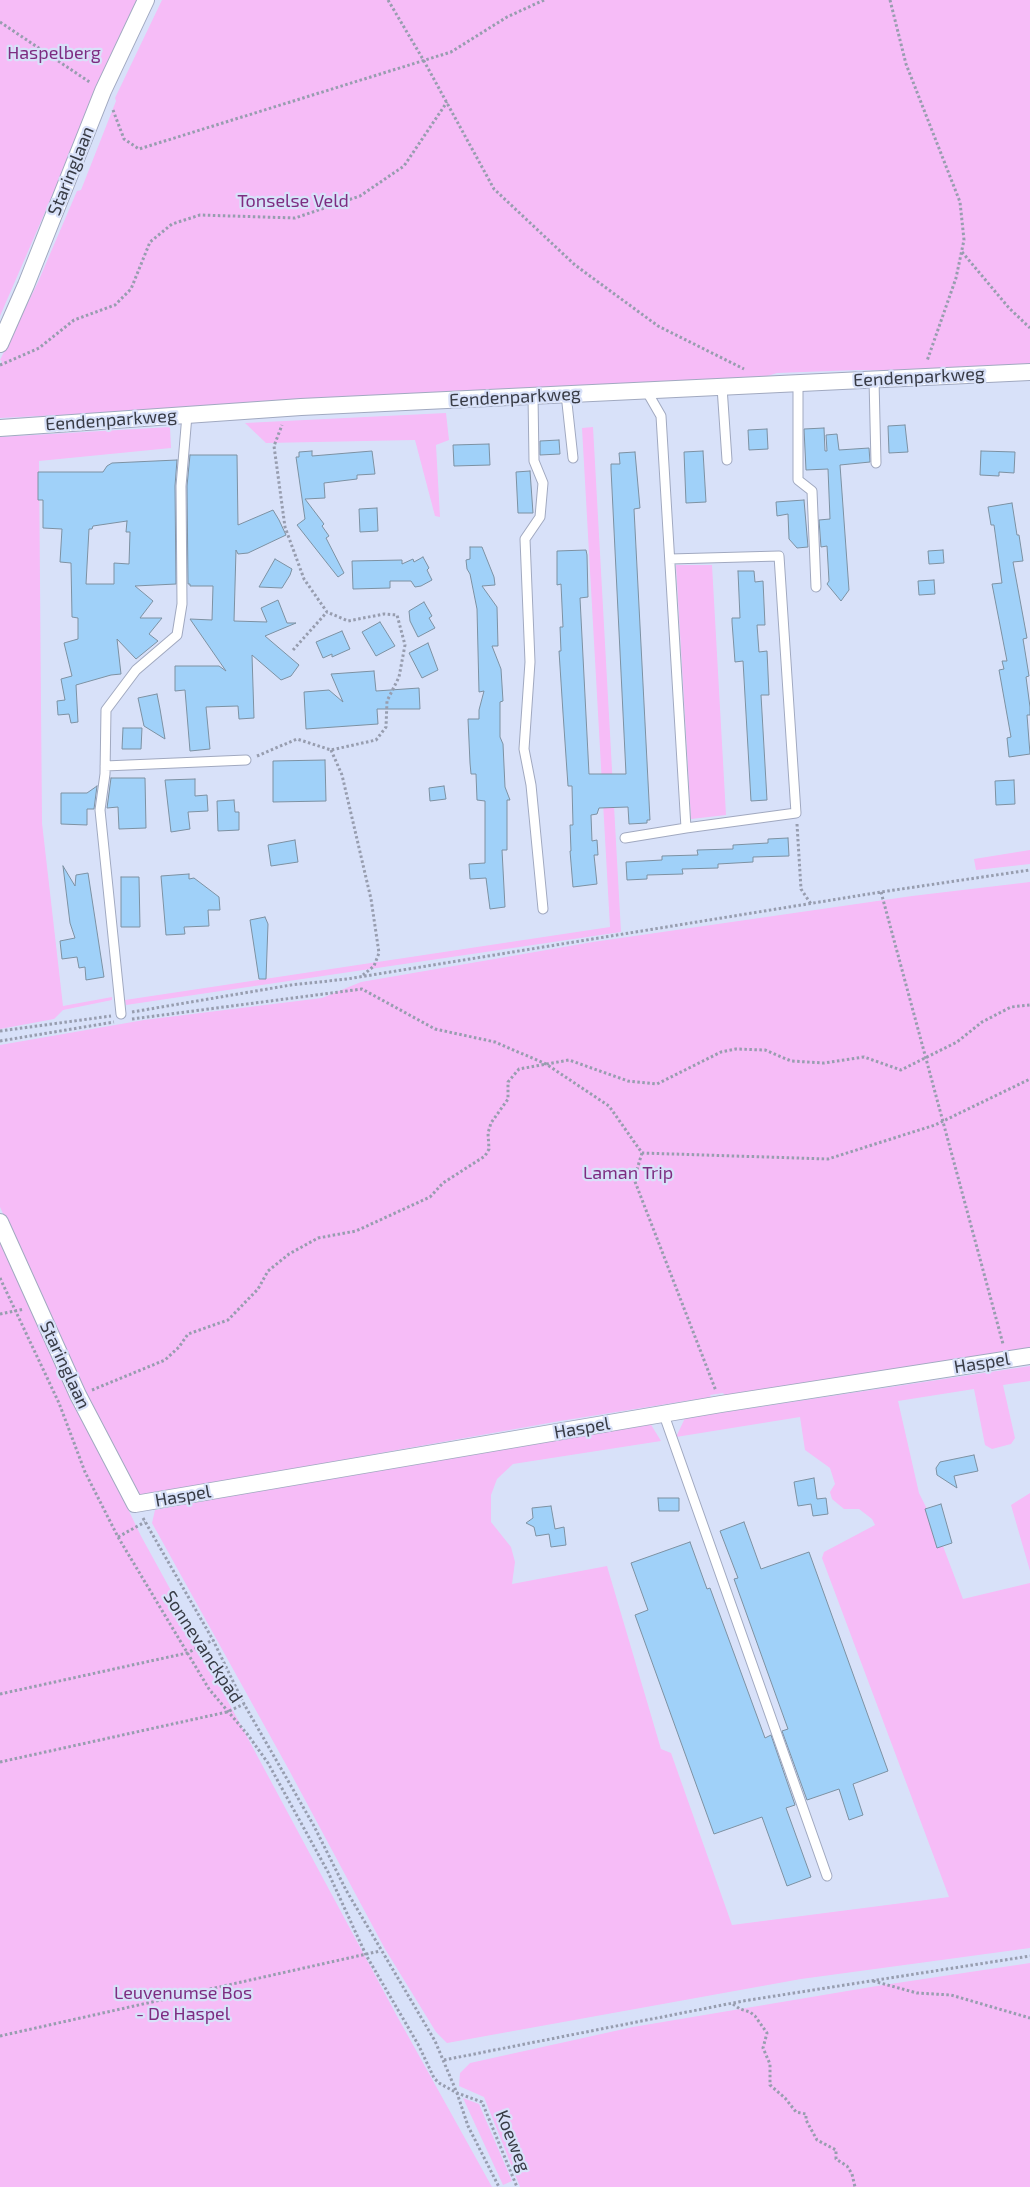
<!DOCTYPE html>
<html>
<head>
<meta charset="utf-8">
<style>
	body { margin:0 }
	canvas { display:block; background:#d8e1f9 }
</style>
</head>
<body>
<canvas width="1030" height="2187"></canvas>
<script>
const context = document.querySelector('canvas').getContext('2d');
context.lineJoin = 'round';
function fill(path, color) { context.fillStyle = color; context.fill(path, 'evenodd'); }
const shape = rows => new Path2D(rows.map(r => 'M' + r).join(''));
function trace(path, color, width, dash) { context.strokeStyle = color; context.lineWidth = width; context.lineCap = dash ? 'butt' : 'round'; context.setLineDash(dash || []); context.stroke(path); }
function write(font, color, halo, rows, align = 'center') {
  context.font = font + ' "Exo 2",sans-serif'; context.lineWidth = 4.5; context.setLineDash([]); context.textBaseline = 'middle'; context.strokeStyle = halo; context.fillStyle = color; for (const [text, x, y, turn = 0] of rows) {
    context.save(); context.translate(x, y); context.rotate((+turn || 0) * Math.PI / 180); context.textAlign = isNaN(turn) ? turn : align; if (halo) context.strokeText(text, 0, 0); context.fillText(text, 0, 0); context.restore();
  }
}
fill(shape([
	[0,0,137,0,0,316],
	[162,0,1030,0,1030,367,933,371,857,370,777,373,755,380,0,418,0,365,2,361,0,360,38,282,77,191,81,190,116,101,115,98],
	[446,413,449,440,436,445,440,517,435,516,415,440,266,443,245,423],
	[170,427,171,448,39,461,42,823,63,1006,112,997,112,1000,63,1010,54,1019,0,1029,0,437],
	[593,427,621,932,126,1005,125,1000,610,927,582,428],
	[676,565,712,565,726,815,691,819],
	[1030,850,1030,864,976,870,974,859],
	[1030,882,1030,1349,725,1395,723,1393,710,1395,711,1397,560,1421,353,1458,142,1498,132,1486,43,1303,0,1207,0,1045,144,1020,322,998,361,982,593,942,912,896],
	[0,1234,88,1426,141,1536,197,1638,195,1639,202,1652,204,1651,233,1698,216,1679,397,2016,492,2187,0,2187],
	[1030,1366,1030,1381,1003,1385,1015,1438,1011,1444,992,1449,985,1445,974,1389,898,1401,919,1493,935,1525,963,1599,1030,1583,1030,1948,801,1979,447,2043,436,2032,385,1949,289,1770,152,1523,155,1510,508,1445,650,1423,661,1441,513,1464,497,1479,491,1495,491,1522,511,1547,515,1562,512,1584,607,1566,661,1749,671,1753,732,1925,949,1897,822,1558,824,1552,875,1525,872,1519,859,1509,844,1509,832,1499,830,1492,835,1484,830,1468,805,1450,800,1417,676,1437,685,1418],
	[1030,1493,1030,1571,1011,1505],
	[1030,1963,1030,2187,520,2187,484,2097,459,2086,460,2073,470,2063,633,2027,877,1986],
	[463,2098,479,2104,512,2181,503,2185]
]), '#f6bcf7');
const building = shape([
	[905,425,908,452,889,453,888,426,905,425],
	[824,428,825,451,827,451,826,435,837,434,839,450,869,448,870,462,840,465,849,590,841,601,827,584,829,581,827,546,821,547,819,520,830,519,828,469,806,470,804,429,824,428],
	[767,429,768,449,749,450,748,430,767,429],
	[559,440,560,454,540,455,540,441,559,440],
	[489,444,490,465,454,466,453,445,489,444],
	[312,451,312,456,372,451,375,474,357,475,357,479,324,483,325,498,305,499,324,524,322,526,329,536,326,538,344,573,338,577,297,525,305,519,296,457,299,457,299,452,312,451],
	[703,451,706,502,686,503,684,452,703,451],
	[981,451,1015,452,1014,473,999,472,999,476,980,475,981,451],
	[635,452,640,508,634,509,650,820,647,820,647,823,629,824,628,807,599,808,597,814,591,815,592,841,597,840,598,855,594,855,597,884,573,887,570,851,571,851,570,825,573,825,572,786,568,786,563,713,559,651,561,651,560,627,563,627,561,584,557,585,557,551,586,550,587,555,588,597,580,598,589,774,626,774,611,469,611,464,620,464,619,453,635,452],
	[190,455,237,455,238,525,273,510,279,520,286,535,248,553,238,554,236,550,234,621,267,622,261,608,278,600,287,623,296,623,265,636,299,665,291,676,281,680,252,655,254,718,239,719,238,706,206,707,210,749,190,751,185,690,175,691,175,666,219,666,226,671,190,619,212,620,213,586,190,586,190,584,188,584,187,486,190,455],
	[177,460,175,486,176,584,135,586,153,601,140,618,162,618,149,634,158,641,136,659,117,639,121,674,111,675,76,685,78,722,71,723,69,714,58,715,57,701,65,700,61,679,72,676,64,643,78,639,78,618,72,617,71,563,60,562,62,529,43,528,43,500,38,500,38,472,103,472,107,466,112,463,177,460],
	[127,521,126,532,130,532,129,564,114,563,114,584,86,584,89,529,92,529,93,526,127,521],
	[530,471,533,513,518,513,516,472,530,471],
	[804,500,808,547,797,548,789,539,788,514,777,516,776,502,804,500],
	[1012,503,1017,535,1019,535,1023,561,1013,562,1027,638,1023,639,1029,676,1026,677,1030,707,1030,715,1027,715,1030,754,1009,757,1007,738,1011,737,999,670,1004,669,1002,661,1007,661,992,584,1002,583,994,525,991,525,988,507,1012,503],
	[377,508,378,531,360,532,359,509,377,508],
	[470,547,482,547,494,577,495,585,482,586,497,607,498,646,492,646,501,669,503,701,500,702,500,737,503,744,505,787,510,800,507,800,507,850,502,850,505,907,490,909,486,878,470,879,469,864,485,863,485,801,477,800,476,774,471,774,470,763,468,719,479,719,479,710,484,691,479,692,477,609,470,574,467,569,466,560,470,559,470,547],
	[943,550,944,563,929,564,928,551,943,550],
	[423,557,429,568,427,570,432,580,421,586,415,587,411,581,390,581,390,588,353,589,352,561,402,560,402,564,413,559,414,562,423,557],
	[275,559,292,569,290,575,282,588,259,587,275,559],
	[738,571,754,571,755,582,763,581,765,625,757,625,759,652,767,651,769,695,761,695,767,800,751,801,743,661,735,662,732,622,732,618,740,618,738,571],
	[934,580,935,594,919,595,918,581,934,580],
	[424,602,432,616,429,618,435,628,418,637,410,621,409,611,424,602],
	[380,622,395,646,376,656,362,632,380,622],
	[342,631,350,649,332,657,332,654,323,658,316,642,342,631],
	[428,643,438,670,422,678,409,653,428,643],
	[374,671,376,691,419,688,420,709,377,709,378,724,306,729,304,692,329,690,343,702,331,674,374,671],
	[157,694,160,709,165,739,144,726,138,698,157,694],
	[123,728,142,728,141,749,122,749,123,728],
	[325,760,326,801,273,802,273,761,325,760],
	[111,778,145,778,146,828,119,829,118,807,107,808,111,778],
	[195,779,195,796,207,795,208,811,188,812,190,829,171,832,165,780,195,779],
	[1014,780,1015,804,996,805,995,781,1014,780],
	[97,786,94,809,87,809,87,825,61,824,61,793,87,793,97,786],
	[444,786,446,799,430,801,429,788,444,786],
	[234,800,235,812,239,812,239,830,218,831,217,801,234,800],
	[788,838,789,856,753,857,753,862,718,864,718,868,682,869,683,874,647,875,647,879,627,880,626,862,662,860,662,856,698,855,697,850,733,849,733,845,768,843,768,839,788,838],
	[295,840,298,862,271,866,268,845,295,840],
	[63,866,75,886,76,875,88,873,104,977,86,980,85,967,79,968,77,957,62,959,60,941,75,938,70,923,63,866],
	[189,874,189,879,194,878,219,897,220,910,208,910,209,926,184,927,185,934,166,935,161,876,189,874],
	[121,877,139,877,140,927,121,927,121,877],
	[265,917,268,924,266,979,259,979,250,920,265,917],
	[974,1455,978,1471,954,1476,957,1488,937,1475,936,1468,940,1462,974,1455],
	[814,1478,817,1499,826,1498,828,1514,813,1516,811,1504,798,1506,794,1482,814,1478],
	[658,1498,679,1498,679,1511,659,1511,658,1498],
	[941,1504,952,1543,937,1548,925,1509,941,1504],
	[551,1506,555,1529,564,1527,566,1545,551,1547,549,1534,536,1536,534,1527,526,1523,533,1518,532,1508,551,1506],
	[744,1522,761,1569,809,1552,888,1771,853,1784,863,1815,849,1820,839,1789,807,1800,782,1731,788,1729,734,1579,738,1578,720,1531,744,1522],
	[690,1542,707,1589,710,1588,765,1738,771,1735,795,1805,786,1808,811,1877,787,1886,762,1817,714,1834,635,1615,648,1610,631,1563,690,1542]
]);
fill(building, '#a0d1f9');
trace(building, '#7d91a2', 1);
const service = shape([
	[874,380,876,463],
	[798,383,798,480,812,491,816,587],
	[722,387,727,460],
	[646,390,661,416,686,828,796,813,779,556,670,559],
	[566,394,573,458],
	[533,396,534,461,543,483,540,517,525,539,530,662,524,749,531,785,543,909],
	[105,766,246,760],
	[625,838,686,828],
	[121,1014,100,810,105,774,106,710,136,670,177,635,182,604,181,486,187,415],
	[664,1415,827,1876]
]);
const minor = shape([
	[0,344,26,285,103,91,146,0],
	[0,428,301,407,1030,372],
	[0,1222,78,1395,135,1504,721,1404,1030,1356]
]);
trace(service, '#a1a9c0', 11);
trace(minor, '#a1a9c0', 18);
trace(shape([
	[388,0,424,61,494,189,575,265,658,326,744,369],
	[890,0,906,64,960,202,964,240,956,278,927,361],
	[0,22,91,83],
	[113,110,124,139,139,149,451,52,507,17,544,0],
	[962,252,1009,308,1030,328],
	[0,365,39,348,74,320,115,305,131,289,150,242,172,224,200,215,295,218,360,196,404,166,447,102],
	[293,650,327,612],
	[331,750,342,775,371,899,379,953,374,966,363,975],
	[257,756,297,739,331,750,376,740,386,727,387,701,399,677,405,645,397,615,384,614,348,621,327,612,304,579,285,527,274,446,282,425],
	[797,824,801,889,811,904],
	[881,892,1003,1344],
	[132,1012,291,985,347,979,881,892,1030,870],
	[132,1019,362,989,435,1029,495,1042,546,1064,609,1106,642,1153,828,1159,935,1125,1030,1079],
	[0,1031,111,1016],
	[0,1041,114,1022],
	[642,1153,634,1179,716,1391],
	[0,1278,59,1403,85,1472,118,1537,209,1689,248,1735,268,1763,328,1872,366,1955,419,2046,434,2078,439,2083,457,2093,482,2102,517,2187],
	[0,1314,24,1309],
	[92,1390,165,1360,179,1347,188,1334,228,1320,258,1289,268,1271,289,1254,318,1238,356,1231,430,1197,443,1183,485,1156,489,1149,488,1133,491,1123,508,1099,508,1082,519,1069,569,1060,628,1081,657,1084,721,1052,736,1049,765,1050,791,1061,824,1063,864,1057,901,1070,957,1042,982,1022,1011,1007,1030,1005],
	[143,1518,213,1640,244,1704,314,1826,346,1890,435,2041,457,2093,468,2126,499,2187],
	[118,1537,145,1522],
	[0,1694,187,1653,213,1640],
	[0,1762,227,1712,244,1704],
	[873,1981,917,1993,951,1995,1030,2018],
	[733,2004,740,2009,750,2012,755,2016,767,2033,763,2048,770,2064,770,2085,785,2098,796,2112,806,2114,806,2120,817,2140,836,2150,836,2159,847,2166,852,2174,855,2187],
	[0,2036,380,1951],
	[444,2060,743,2001,1030,1956]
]), '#979daf', 3, [2.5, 2.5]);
trace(service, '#fff', 9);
trace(minor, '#fff', 16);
write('18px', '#7d2c81', '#d8e1f9', [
	["Haspelberg",54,53],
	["Tonselse Veld",293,201],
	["Laman Trip",628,1173],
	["Leuvenumse Bos",183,1993],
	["- De Haspel",183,2014]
]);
write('18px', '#383b45', '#d8e1f9', [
	["Staringlaan",71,171,-68],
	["Eendenparkweg",919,377,-3],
	["Eendenparkweg",515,397,-3],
	["Eendenparkweg",111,420,-4],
	["Haspel",982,1363,-9],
	["Staringlaan",65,1365,65],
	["Haspel",582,1428,-10],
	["Haspel",183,1496,-10],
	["Sonnevanckpad",203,1647,57],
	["Koeweg",513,2141,68]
]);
</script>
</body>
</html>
